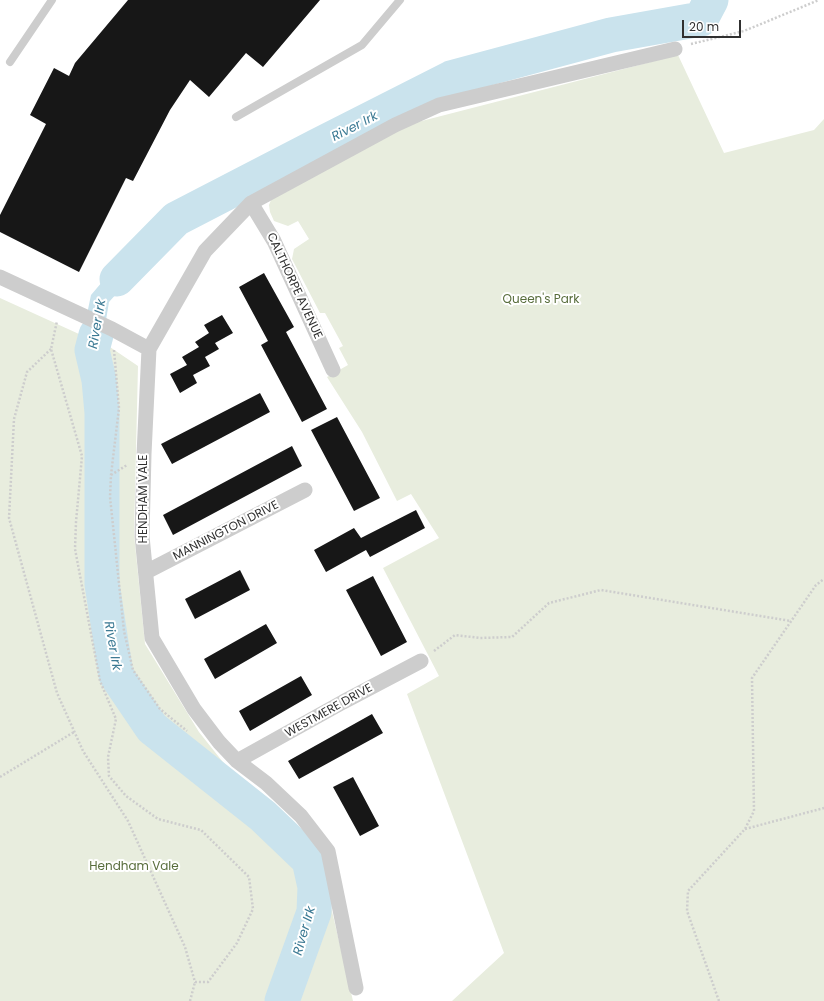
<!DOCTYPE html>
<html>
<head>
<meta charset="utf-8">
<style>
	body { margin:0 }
	#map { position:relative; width:824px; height:1001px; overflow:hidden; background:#fff; font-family:Poppins,sans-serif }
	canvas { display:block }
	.scale { position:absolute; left:682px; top:20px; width:59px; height:18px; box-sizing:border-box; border:2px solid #303030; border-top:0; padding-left:5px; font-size:12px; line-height:14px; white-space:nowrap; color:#303030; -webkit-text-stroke:3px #fff; paint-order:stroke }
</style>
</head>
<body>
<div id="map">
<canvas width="824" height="1001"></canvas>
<div class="scale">20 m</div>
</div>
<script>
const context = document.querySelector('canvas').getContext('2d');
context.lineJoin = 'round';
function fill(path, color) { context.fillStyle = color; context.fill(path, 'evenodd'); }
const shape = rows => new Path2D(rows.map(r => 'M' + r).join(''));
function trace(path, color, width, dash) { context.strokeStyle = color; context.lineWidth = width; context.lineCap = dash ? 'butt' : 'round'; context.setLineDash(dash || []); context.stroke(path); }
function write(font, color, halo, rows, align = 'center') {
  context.font = font + ' Poppins,sans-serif'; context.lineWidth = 4; context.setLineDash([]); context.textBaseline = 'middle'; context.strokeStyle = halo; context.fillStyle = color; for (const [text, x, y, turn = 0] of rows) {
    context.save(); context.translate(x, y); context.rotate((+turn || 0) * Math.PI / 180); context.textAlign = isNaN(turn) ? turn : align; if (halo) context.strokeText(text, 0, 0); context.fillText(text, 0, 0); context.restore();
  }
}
fill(shape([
	[678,55,724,153,814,130,824,119,824,1001,452,1001,504,953,407,694,439,676,383,568,439,538,411,494,397,501,362,432,327,377,348,365,339,348,343,346,325,313,320,313,292,259,294,249,309,239,298,221,288,226,274,221,270,212,269,205,271,200,410,124],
	[0,298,79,334,107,345,138,366,134,534,145,644,199,732,328,894,353,1001,0,1001]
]), '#e8edde');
fill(shape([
	[142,235,153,248,128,281,109,302,100,356,108,383,90,380,82,355,81,343,91,295]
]), '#cae3ed');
trace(shape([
	[117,279,176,219,317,146,451,78,611,35,701,19,711,0],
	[96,335,92,350,99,380,102,413,102,584,116,675,152,728,263,816,309,860,315,887,314,912,282,1001]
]), '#cae3ed', 35);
fill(shape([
	[128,0,320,0,263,67,246,53,209,97,190,80,170,110,133,181,126,178,79,272,0,232,0,215,46,124,30,115,54,68,69,76,75,63],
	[264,273,294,327,286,332,327,409,302,422,261,345,268,341,239,287],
	[222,315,233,333,215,343,219,349,205,357,210,366,193,375,197,383,180,393,170,374,187,365,182,357,199,347,195,342,209,333,204,325],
	[260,393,270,412,172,464,161,444],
	[337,417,380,498,354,511,311,430],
	[292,446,302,466,173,535,163,515],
	[416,510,425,528,370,557,366,550,326,572,314,550,354,528,361,538],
	[240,570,250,590,195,619,185,599],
	[373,576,407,642,381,656,346,590],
	[266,624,277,643,215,679,204,659],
	[301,676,312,695,250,731,239,711],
	[372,714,383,733,299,779,288,761],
	[353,777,379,826,360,836,333,787]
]), '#171717');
trace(shape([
	[691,44,744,31,819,0],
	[51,349,27,372,14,419,9,518,57,693,83,751,128,821,185,947,195,982,208,982,237,943,253,909,249,877,201,830,158,819,126,796,109,776,108,757,116,719,100,681,75,549,76,522,82,456,51,349,57,321],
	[114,350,119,408,111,475,110,497,124,631,133,670,160,709,187,731],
	[111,475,127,465],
	[434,651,455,635,480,638,512,637,549,603,601,590,791,621],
	[0,777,74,732],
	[745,829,824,808],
	[190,1001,195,982],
	[719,1001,687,911,688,891,745,829,754,811,752,678,816,585,824,579]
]), '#cdcdcd', 2.5, [2, 2]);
trace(shape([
	[10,62,52,0],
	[236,117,362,45,400,0]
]), '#cdcdcd', 8);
trace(shape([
	[251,203,274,241,333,370],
	[0,277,112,329,149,349],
	[146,572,305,490],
	[237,761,343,702,421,661],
	[356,988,328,851,301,816,266,783,237,761,219,742,194,709,152,638,142,536,144,454,149,349,205,251,251,203,395,125,439,105,675,49]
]), '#cdcdcd', 15);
write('12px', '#303030', '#fff', [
	["CALTHORPE AVENUE",294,286,65],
	["HENDHAM VALE",144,499,-90],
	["MANNINGTON DRIVE",226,531,-27],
	["WESTMERE DRIVE",329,711,-29]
]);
write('12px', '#586d3c', '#fff', [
	["Queen's Park",541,300],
	["Hendham Vale",134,867]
]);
write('italic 13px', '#3c7a94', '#fff', [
	["River Irk",355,127,-27],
	["River Irk",98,324,-80],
	["River Irk",112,646,80],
	["River Irk",305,931,-74]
]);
</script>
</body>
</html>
